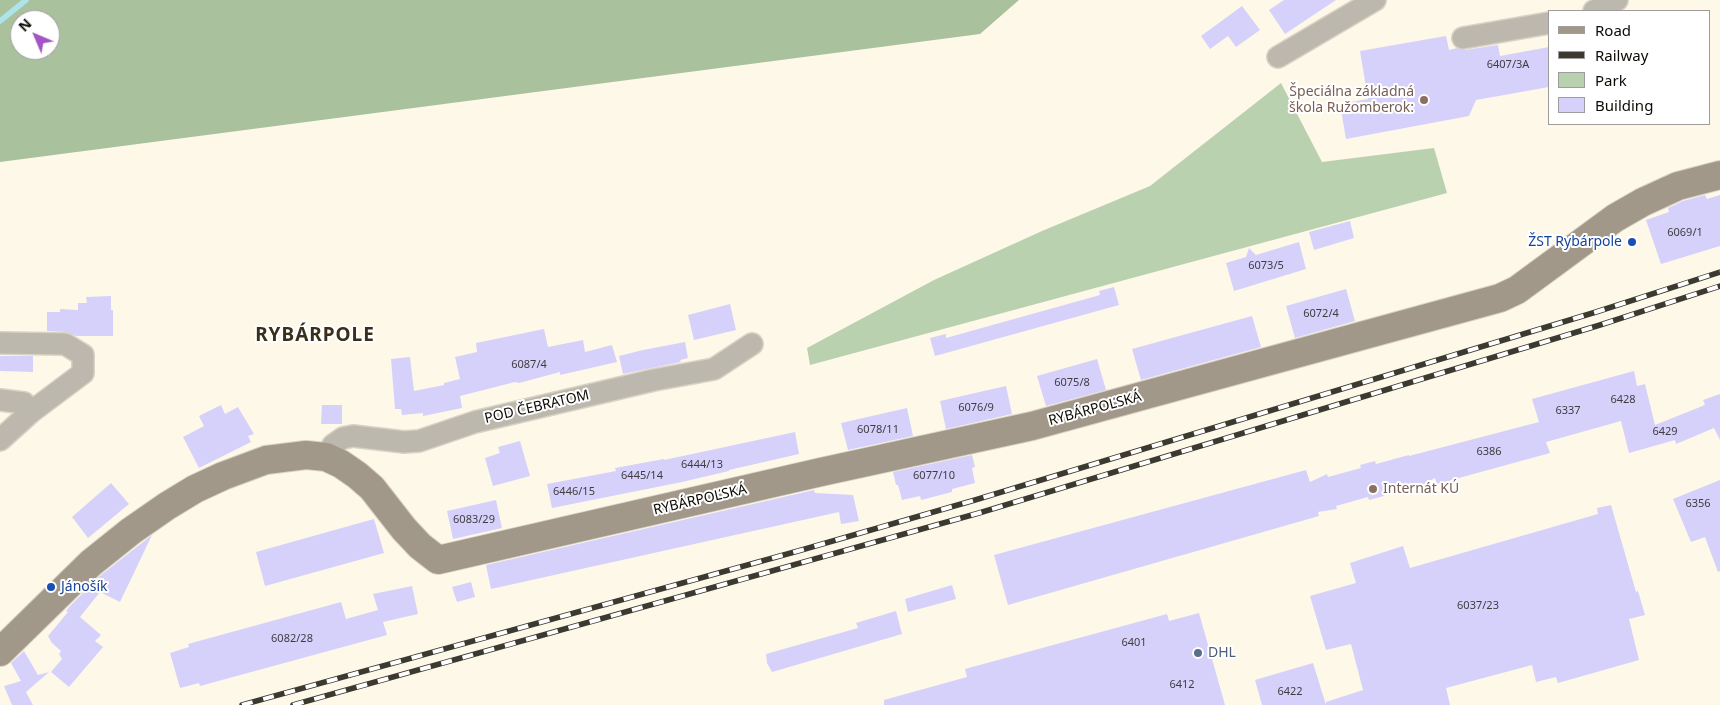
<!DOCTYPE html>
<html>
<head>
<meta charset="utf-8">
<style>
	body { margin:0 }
	#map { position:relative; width:1720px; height:705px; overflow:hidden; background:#fef8e9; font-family:"Noto Sans",sans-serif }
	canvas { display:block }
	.legend { position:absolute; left:1548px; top:10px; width:162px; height:115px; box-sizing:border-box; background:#fff; border:1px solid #9f9d9b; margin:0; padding:6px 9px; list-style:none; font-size:15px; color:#0e0b04 }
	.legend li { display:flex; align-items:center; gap:10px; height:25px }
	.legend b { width:25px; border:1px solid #9f9d9b }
	.north { position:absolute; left:10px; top:10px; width:50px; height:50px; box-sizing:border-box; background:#fff; border:1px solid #9f9d9b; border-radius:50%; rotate:315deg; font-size:14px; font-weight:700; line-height:20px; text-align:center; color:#0e0b04 }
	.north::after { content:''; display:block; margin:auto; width:18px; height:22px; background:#a554c5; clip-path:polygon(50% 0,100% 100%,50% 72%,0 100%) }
</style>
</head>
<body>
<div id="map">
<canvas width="1720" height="705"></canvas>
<ul class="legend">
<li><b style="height:6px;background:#a19889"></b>Road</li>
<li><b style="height:6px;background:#3c3930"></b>Railway</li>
<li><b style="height:14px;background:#bad1af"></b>Park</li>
<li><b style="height:14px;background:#d6d1fa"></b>Building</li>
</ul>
<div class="north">N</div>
</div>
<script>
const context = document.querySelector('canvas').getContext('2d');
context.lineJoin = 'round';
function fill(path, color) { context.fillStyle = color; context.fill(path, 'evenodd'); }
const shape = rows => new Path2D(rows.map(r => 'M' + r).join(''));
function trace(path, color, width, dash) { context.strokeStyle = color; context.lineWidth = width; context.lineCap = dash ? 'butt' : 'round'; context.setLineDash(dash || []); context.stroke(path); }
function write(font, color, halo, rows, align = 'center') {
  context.font = font + ' "Noto Sans",sans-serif'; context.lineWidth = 4; context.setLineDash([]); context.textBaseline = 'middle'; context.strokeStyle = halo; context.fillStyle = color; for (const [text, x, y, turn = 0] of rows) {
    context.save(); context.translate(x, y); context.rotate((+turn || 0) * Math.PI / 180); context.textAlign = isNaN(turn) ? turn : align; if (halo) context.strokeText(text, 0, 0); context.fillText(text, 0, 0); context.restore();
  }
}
fill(shape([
	[1281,83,1322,162,1434,148,1447,193,810,365,807,348,934,280,1042,231,1150,186]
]), '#bad1af');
fill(shape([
	[0,0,1019,0,980,34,0,162],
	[20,20,50,20,50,50,20,50]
]), '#a9c19d');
trace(shape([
	[0,21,26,0]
]), '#ade3ea', 5.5);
fill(shape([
	[1284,0,1336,0,1285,34,1269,10],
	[1242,6,1260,30,1236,47,1228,36,1210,49,1201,36],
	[1446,36,1449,50,1457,48,1465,50,1498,45,1500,56,1549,47,1549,87,1476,100,1469,116,1346,139,1340,104,1368,99,1360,51],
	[1705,195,1707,199,1720,195,1720,246,1661,264,1646,220,1669,212,1668,208,1683,201],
	[1350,221,1354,238,1314,250,1309,232],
	[1299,242,1306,269,1234,291,1226,263,1246,257,1249,248,1256,255],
	[1114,287,1119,305,935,356,930,338,946,334,946,338,1100,295,1099,291],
	[1346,289,1355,321,1295,338,1286,306],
	[111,296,111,310,113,310,113,336,76,336,66,332,47,331,47,312,60,312,60,309,78,310,78,303,87,303,86,297],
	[730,304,736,330,694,340,688,315],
	[1252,316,1261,347,1141,380,1132,349],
	[544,329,548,347,583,340,585,352,612,345,617,362,560,375,560,372,519,383,515,382,460,396,462,408,423,416,423,413,402,415,401,409,395,409,391,359,410,357,414,391,444,385,444,383,460,379,455,357,477,352,476,343],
	[685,342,688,358,680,360,681,362,623,374,619,356,643,350],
	[0,356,33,356,33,372,0,371],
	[1097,359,1106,390,1046,406,1037,376],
	[1634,371,1637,386,1645,384,1655,425,1705,405,1703,400,1720,394,1720,440,1714,428,1676,444,1675,440,1629,453,1621,421,1546,442,1550,453,1437,484,1435,478,1417,488,1416,485,1383,493,1384,496,1369,500,1368,497,1336,506,1337,509,1318,512,1319,516,1008,605,994,555,1306,470,1310,482,1327,474,1328,477,1361,468,1360,465,1375,461,1376,464,1409,455,1409,456,1539,422,1532,399],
	[1006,386,1012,414,946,429,940,401],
	[221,405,225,414,238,407,254,434,248,436,251,442,199,468,183,437,204,426,199,416],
	[322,405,342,405,342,424,321,424],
	[907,408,913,436,848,450,841,423],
	[795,432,799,454,729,470,729,471,682,482,552,508,547,484,616,471,615,468,664,459,664,460],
	[520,441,530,476,493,486,485,458,500,453,498,447],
	[972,455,975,467,972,468,975,483,952,489,952,492,921,500,920,496,902,500,898,485,896,485,893,472],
	[1720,480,1720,571,1718,572,1705,537,1691,542,1673,499],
	[111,483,129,504,88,538,72,517],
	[814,490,815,493,853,495,859,521,841,524,839,512,491,589,486,565],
	[496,500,502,528,453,539,447,511],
	[1611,505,1636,592,1638,591,1645,615,1629,619,1639,660,1558,683,1556,677,1536,682,1532,665,1446,688,1450,705,1326,705,1326,702,1363,690,1351,644,1326,650,1310,596,1356,583,1350,563,1403,546,1410,568,1598,514,1597,508],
	[374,519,384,553,265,586,256,552],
	[152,535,120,602,100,592,80,617,101,635,95,641,103,647,69,687,51,672,62,659,59,654,61,651,52,643,48,636,68,612,66,611,70,606,101,575],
	[471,582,475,597,457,602,452,587],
	[952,585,956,599,908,612,905,599],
	[412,586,418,614,383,622,387,635,200,686,199,683,180,688,170,653,189,647,188,644,341,602,346,619,378,610,373,594],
	[896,611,902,634,772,672,767,663,766,654,858,628,856,623],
	[1199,613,1225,705,884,705,884,700,967,677,965,669,1167,614,1169,621],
	[24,651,38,675,49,672,26,692,33,705,12,705,4,686,21,681,11,663],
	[1313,663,1326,705,1262,705,1255,680]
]), '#d6d1fa');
const street = shape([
	[1594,11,1617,0],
	[1463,38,1549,23],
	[1278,57,1375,0],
	[0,343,65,344,83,355,83,373,31,412,0,440],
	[0,400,24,403,31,412],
	[326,457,333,445,343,438,353,436,404,442,419,441,475,422,654,380,714,369,752,344]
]);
const secondary = shape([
	[0,652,91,563,131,531,167,506,195,489,223,476,266,460,306,455,326,457,341,464,357,475,372,488,404,529,420,546,438,560,821,472,1032,426,1500,298,1517,290,1615,218,1643,202,1678,186,1720,175]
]);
trace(street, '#d8d2c4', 24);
trace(secondary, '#d8d2c4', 30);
trace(street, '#bdb8ad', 21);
trace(secondary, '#a19889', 28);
const rail = shape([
	[242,705,798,551,975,500,1596,312,1720,272],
	[293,705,979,513,1600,325,1720,286]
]);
trace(rail, '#3c3930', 5.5);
trace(rail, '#fff', 4, [11]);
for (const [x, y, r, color] of [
	[1424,100,5,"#8d6e63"],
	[1632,242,5,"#1a4fb4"],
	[1373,489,5,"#8d6e63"],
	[51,587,5,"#1a4fb4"],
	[1198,653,5,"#5c6f8a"]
]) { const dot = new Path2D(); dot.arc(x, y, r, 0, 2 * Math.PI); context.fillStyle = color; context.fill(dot); trace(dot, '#fff', 2); }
write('11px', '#403c42', null, [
	["6407/3A",1508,65],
	["6069/1",1685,233],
	["6073/5",1266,266],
	["6072/4",1321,314],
	["6087/4",529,365],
	["6075/8",1072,383],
	["6428",1623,400],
	["6076/9",976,408],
	["6337",1568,411],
	["6078/11",878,430],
	["6429",1665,432],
	["6386",1489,452],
	["6444/13",702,465],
	["6445/14",642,476],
	["6077/10",934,476],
	["6446/15",574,492],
	["6356",1698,504],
	["6083/29",474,520],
	["6037/23",1478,606],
	["6082/28",292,639],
	["6401",1134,643],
	["6412",1182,685],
	["6422",1290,692]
]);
write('14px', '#785e54', '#fff', [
	["Špeciálna základná",1414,92],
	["škola Ružomberok:",1414,108],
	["Internát KÚ",1383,489,"left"]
], 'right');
write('14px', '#164399', '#fff', [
	["ŽST Rybárpole",1622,242],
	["Jánošík",61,587,"left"]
], 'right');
write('14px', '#0e0b04', '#fff', [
	["POD ČEBRATOM",537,407,-13],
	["RYBÁRPOĽSKÁ",1095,409,-15],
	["RYBÁRPOĽSKÁ",700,500,-13]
]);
write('14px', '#4e5e75', '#fff', [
	["DHL",1208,653]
], 'left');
context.letterSpacing = '1px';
write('bold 19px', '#38301b', '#fff', [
	["RYBÁRPOLE",315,336]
]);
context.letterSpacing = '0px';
</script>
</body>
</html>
